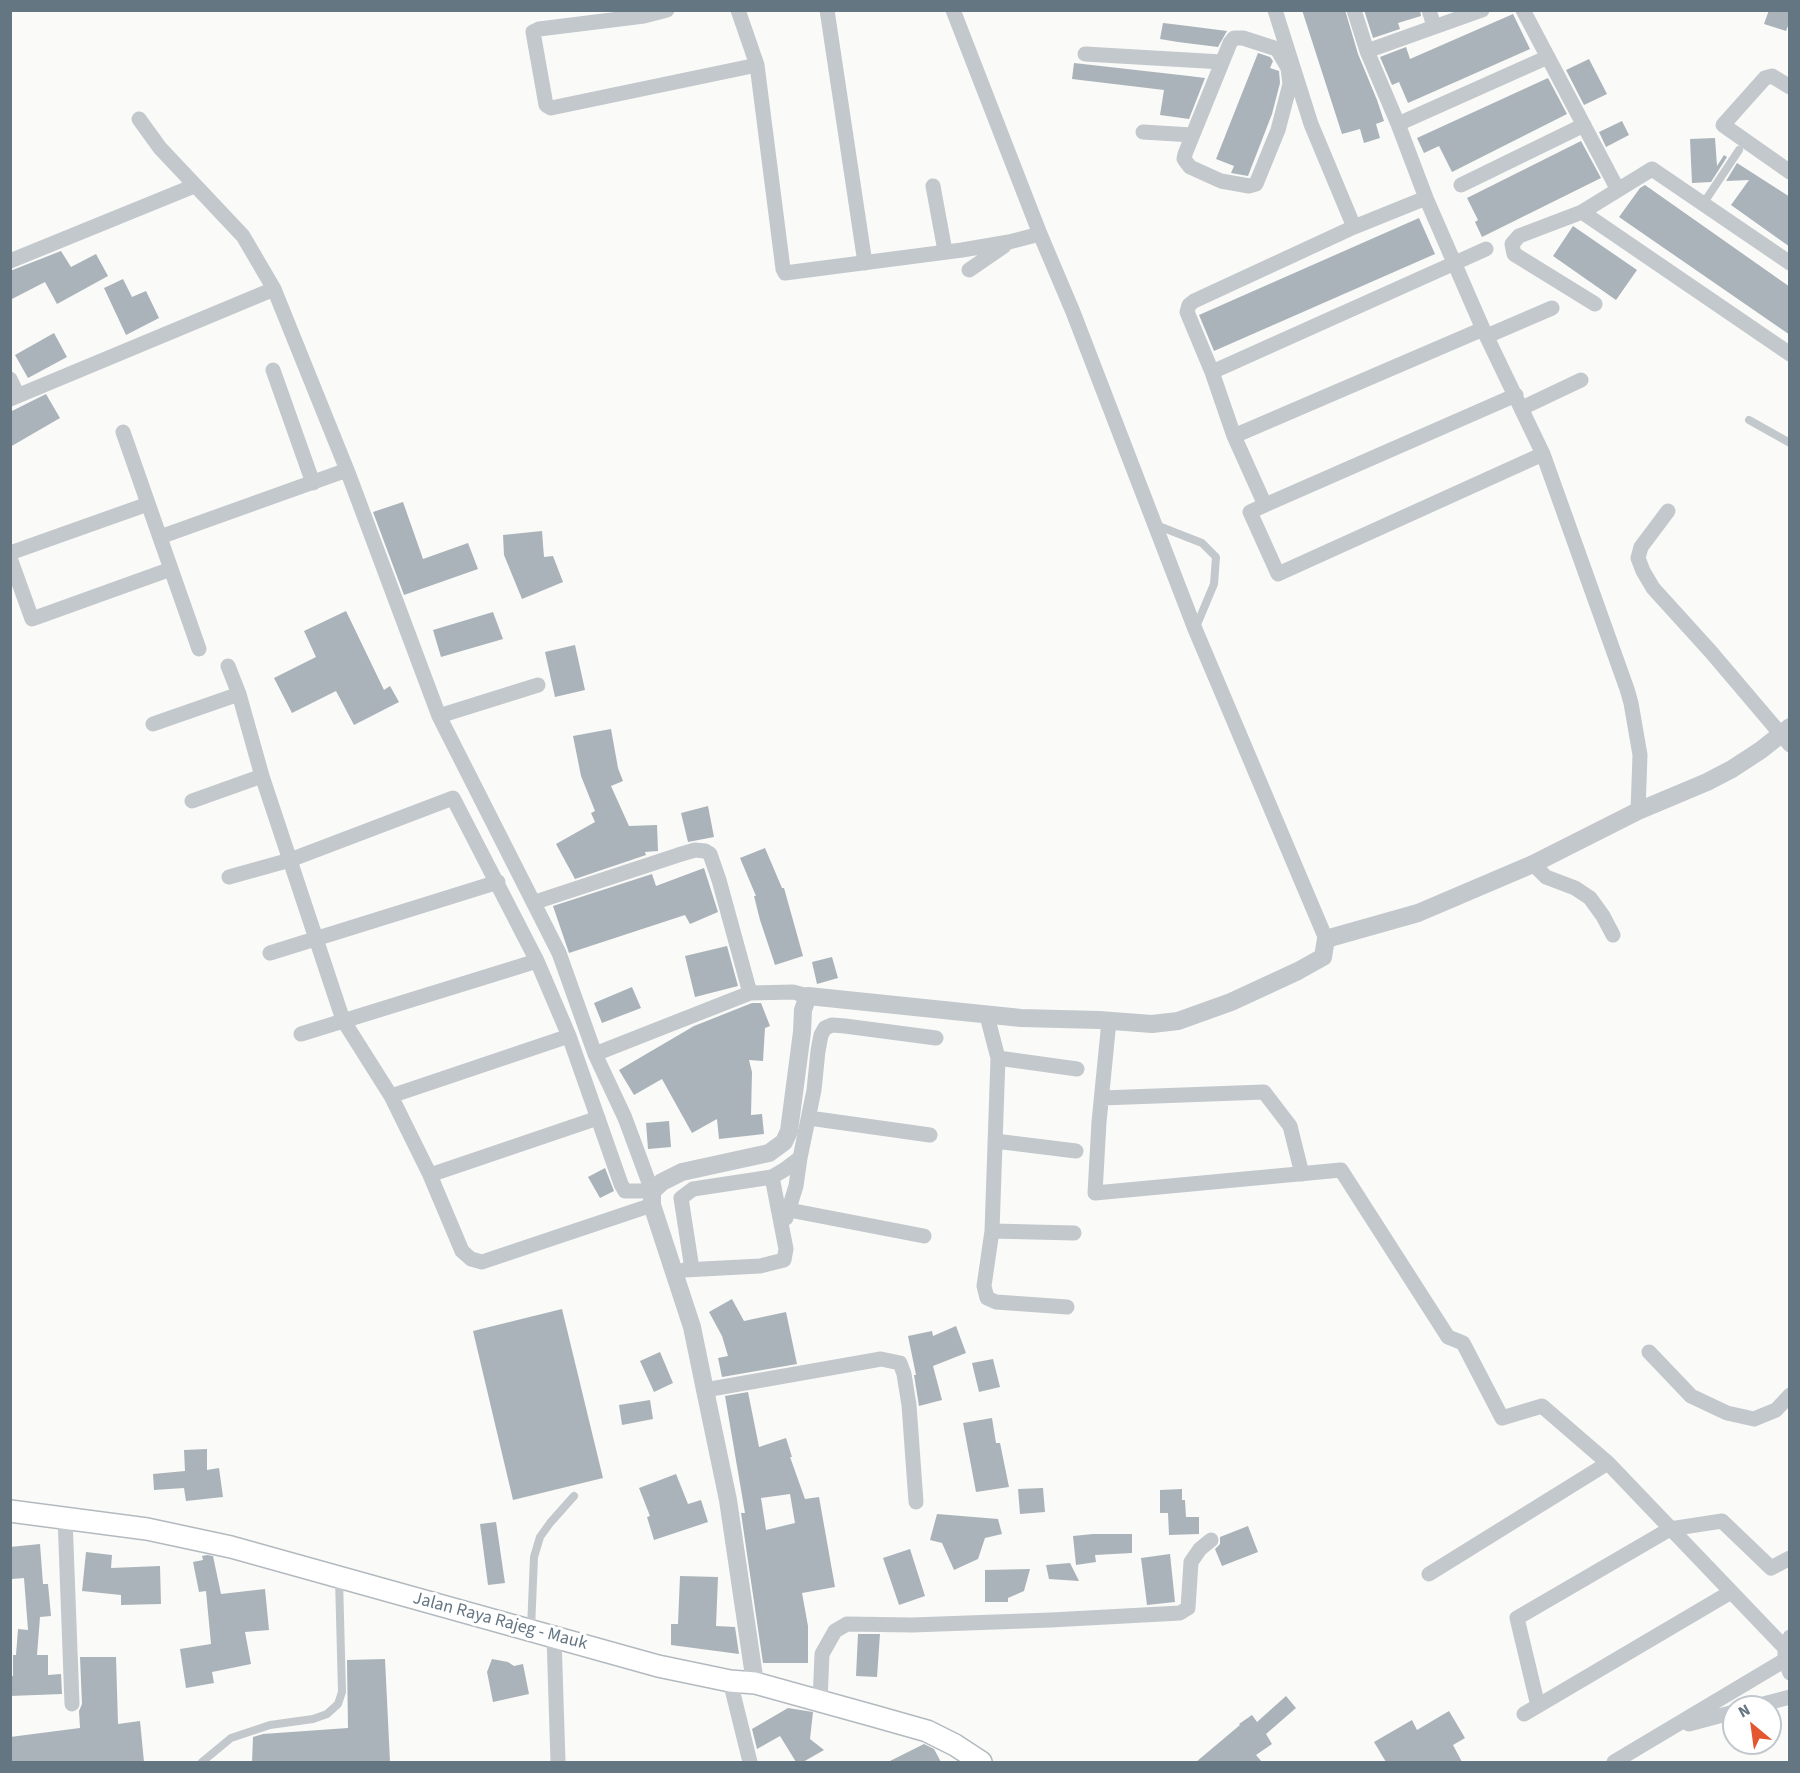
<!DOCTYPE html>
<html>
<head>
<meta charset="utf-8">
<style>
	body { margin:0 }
	#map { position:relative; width:1800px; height:1773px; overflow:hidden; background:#fafaf8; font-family:"Source Sans 3",sans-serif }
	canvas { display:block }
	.frame { position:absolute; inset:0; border:12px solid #657683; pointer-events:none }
	.north { position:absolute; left:1722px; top:1695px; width:60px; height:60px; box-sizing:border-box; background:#fff; border:2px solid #c1c8cd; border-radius:50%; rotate:331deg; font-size:16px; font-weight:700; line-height:24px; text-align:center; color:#657683 }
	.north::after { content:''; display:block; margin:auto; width:21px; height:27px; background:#e4572e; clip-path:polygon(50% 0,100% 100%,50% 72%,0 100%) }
</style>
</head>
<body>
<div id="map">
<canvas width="1800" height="1773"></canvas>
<div class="frame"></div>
<div class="north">N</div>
</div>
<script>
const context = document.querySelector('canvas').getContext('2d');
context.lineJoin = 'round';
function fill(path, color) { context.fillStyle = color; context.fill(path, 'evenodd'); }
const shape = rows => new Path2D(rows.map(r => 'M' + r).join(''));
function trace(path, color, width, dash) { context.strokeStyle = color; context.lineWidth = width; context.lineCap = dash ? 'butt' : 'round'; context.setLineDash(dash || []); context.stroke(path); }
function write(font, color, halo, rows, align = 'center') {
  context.font = font + ' "Source Sans 3",sans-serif'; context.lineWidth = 6; context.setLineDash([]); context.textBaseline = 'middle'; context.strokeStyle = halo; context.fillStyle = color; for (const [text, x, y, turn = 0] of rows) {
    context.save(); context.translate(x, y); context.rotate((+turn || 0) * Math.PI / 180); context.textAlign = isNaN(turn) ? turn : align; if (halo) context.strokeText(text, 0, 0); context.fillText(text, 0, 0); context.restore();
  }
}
fill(shape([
	[1302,10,1345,10,1358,54,1377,100,1384,121,1376,124,1380,138,1364,143,1360,129,1342,134],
	[1364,10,1420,10,1421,16,1398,23,1400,29,1373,38],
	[1769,10,1790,10,1790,21,1786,31,1764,24],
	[1513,14,1530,49,1408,103,1399,82,1392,85,1380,57,1406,47,1410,59],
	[1163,23,1180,25,1227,31,1218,47,1178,42,1160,39],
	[1258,53,1270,57,1273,61,1270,68,1279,71,1280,83,1272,114,1248,176,1231,173,1234,166,1216,159],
	[1589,59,1607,94,1584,105,1566,70],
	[1074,63,1189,76,1205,78,1189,119,1160,115,1164,90,1072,79],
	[1548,78,1567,114,1452,172,1439,146,1424,153,1417,138],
	[1622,121,1629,135,1606,147,1599,132],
	[1715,138,1717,166,1724,155,1727,157,1711,182,1692,183,1690,139],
	[1581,141,1601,178,1482,237,1475,222,1478,220,1467,198],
	[1737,163,1790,197,1790,247,1731,205,1749,180,1726,181],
	[1645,185,1790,287,1790,335,1619,217,1640,188],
	[1419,218,1435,254,1214,351,1199,315],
	[1573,226,1637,270,1616,300,1553,256],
	[61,251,71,267,96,254,108,276,57,304,45,282,10,300,10,271],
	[123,279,132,297,146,291,159,318,126,335,104,288],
	[54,333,67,357,28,378,15,355],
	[46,394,60,418,10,447,10,412],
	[403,502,423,559,468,543,478,569,404,595,373,512],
	[542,531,544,557,553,556,563,582,522,599,504,555,503,535],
	[346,611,384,690,390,686,399,702,354,725,336,691,292,713,274,678,316,657,304,631],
	[493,612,503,639,441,657,433,630],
	[575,645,585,690,555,697,545,652],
	[611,729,618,768,623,781,611,786,629,826,657,825,658,851,645,852,646,855,575,879,556,844,595,822,591,813,595,811,581,776,573,736],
	[708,806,714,837,688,842,681,813],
	[765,848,782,888,784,888,803,956,775,965,760,920,754,896,756,896,740,858],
	[704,868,718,912,690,924,685,915,569,953,553,906,652,874,656,886],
	[727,946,738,986,695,997,685,956],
	[832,957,838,978,817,984,812,962],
	[632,987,641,1008,602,1023,594,1003],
	[752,1003,761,1003,770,1026,765,1028,763,1061,749,1060,752,1072,751,1115,762,1114,764,1134,719,1139,717,1119,692,1133,662,1079,634,1095,619,1070,694,1026],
	[669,1121,671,1147,648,1149,646,1123],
	[605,1168,614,1191,600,1198,588,1177],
	[732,1299,744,1321,786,1312,797,1364,722,1377,718,1358,728,1356,722,1336,709,1312],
	[562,1309,603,1478,513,1500,473,1331],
	[956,1326,966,1353,933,1366,942,1400,919,1406,914,1375,916,1375,908,1336,932,1331,933,1336],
	[660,1352,673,1383,654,1392,640,1361],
	[993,1359,1000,1387,979,1392,972,1363],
	[748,1392,759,1447,786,1438,792,1457,790,1457,805,1499,819,1497,835,1587,802,1593,808,1626,808,1663,763,1663,741,1513,745,1513,725,1396],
	[790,1494,795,1523,766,1530,761,1498],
	[650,1400,653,1419,622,1425,619,1405],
	[992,1418,996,1443,1000,1443,1009,1487,976,1492,963,1423],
	[207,1449,207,1470,219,1468,223,1497,186,1501,184,1488,154,1490,153,1474,185,1471,184,1450],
	[676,1474,688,1504,701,1500,708,1522,654,1540,647,1517,650,1516,639,1488],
	[1043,1488,1045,1512,1020,1514,1018,1489],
	[1182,1489,1182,1500,1185,1500,1186,1517,1199,1517,1199,1534,1169,1535,1168,1513,1160,1513,1160,1490],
	[937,1514,998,1519,1002,1534,985,1538,978,1559,954,1570,942,1543,930,1540],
	[496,1522,505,1583,488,1585,480,1524],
	[1248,1526,1258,1552,1222,1566,1215,1549,1220,1544,1220,1537],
	[1093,1534,1132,1534,1132,1553,1095,1555,1096,1562,1076,1565,1073,1536],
	[40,1544,43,1584,48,1584,51,1616,40,1617,37,1655,48,1655,48,1675,61,1674,62,1694,10,1696,10,1676,13,1676,13,1655,16,1655,18,1629,28,1630,24,1578,12,1579,10,1547],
	[910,1549,925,1596,899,1605,883,1558],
	[86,1552,112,1555,111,1568,160,1566,161,1604,121,1605,121,1595,82,1591],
	[1170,1554,1175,1602,1147,1605,1141,1558],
	[207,1555,213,1556,221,1594,265,1589,269,1630,245,1632,251,1664,212,1672,214,1683,186,1688,180,1649,211,1644,206,1591,199,1592,193,1562,203,1560,202,1556],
	[1070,1563,1079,1581,1049,1579,1046,1565],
	[1030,1569,1024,1591,1008,1598,1008,1602,985,1602,985,1570],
	[680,1576,718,1577,716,1626,735,1627,739,1654,671,1645,671,1624,678,1624],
	[858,1634,880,1634,877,1677,856,1676],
	[80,1657,116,1657,118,1724,140,1721,144,1762,10,1762,10,1737,80,1728,79,1711,82,1704],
	[385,1659,390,1762,252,1762,253,1737,263,1734,348,1728,347,1660],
	[492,1659,508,1662,514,1666,523,1664,529,1694,493,1702,487,1672],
	[1286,1696,1296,1708,1266,1734,1272,1744,1256,1755,1262,1762,1196,1762,1240,1725,1239,1724,1252,1715,1257,1722],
	[788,1708,813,1712,810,1739,824,1750,803,1762,796,1762,780,1736,757,1749,752,1729],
	[1449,1711,1465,1738,1453,1745,1462,1762,1386,1762,1374,1742,1412,1720,1417,1730],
	[924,1744,934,1749,941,1762,888,1762]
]), '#aab3b9');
const secondary = shape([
	[10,1511,147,1529,231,1547,658,1666,730,1681,755,1683,874,1716,927,1731,955,1745,981,1762]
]);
trace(secondary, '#b3babf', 24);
trace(shape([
	[1703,204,1739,150],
	[1749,420,1790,443],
	[1156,525,1202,543,1216,557,1214,584,1196,627],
	[531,1629,534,1557,540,1537,550,1523,574,1496],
	[202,1762,231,1738,270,1725,313,1719,327,1714,338,1704,342,1692,339,1579]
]), '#c3c8cc', 8);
trace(shape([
	[667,10,644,16,539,29,533,32,546,105,551,108,757,65],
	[738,10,757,65,783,269,785,273,962,250,1009,242,1040,234],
	[827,10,865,263],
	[953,10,1040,234,1073,312,1195,629,1326,939],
	[1275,10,1311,124,1354,227],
	[1354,10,1367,51,1398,124,1426,198,1483,329,1543,454,1627,689,1631,703,1640,755,1638,811],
	[1429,10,1434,26],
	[1523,10,1618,190],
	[1277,49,1288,68,1290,84,1278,130,1256,184,1249,186,1221,181,1190,167,1184,159,1185,154,1230,43,1234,38,1243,38,1277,49,1286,46],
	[1367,51,1482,10],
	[1085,54,1222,62],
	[1790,87,1772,76,1765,78,1723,125,1790,172],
	[139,119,160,148,243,236,274,289,347,470,439,716,559,953,595,1054,625,1118,652,1191,625,1191,621,1184,569,1036,537,961,453,798,290,860,229,877],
	[1398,124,1548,57],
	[1143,132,1192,135],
	[1461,185,1584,125],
	[933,186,945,251],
	[1426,198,1354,227,1194,301,1189,305,1187,312,1212,372,1486,249],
	[1582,212,1519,236,1512,244,1514,254,1595,304],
	[10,261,194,186],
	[1790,263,1652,169,1582,212,1790,354],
	[969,270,1004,246],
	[1487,336,1552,308],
	[273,370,313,483],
	[1212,372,1234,436,1265,505,1250,512,1278,574,1543,454],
	[10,379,18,396],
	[10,399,274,289],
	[1522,408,1581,380],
	[123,432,199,649],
	[1234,436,1483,329],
	[1265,505,1516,395],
	[1668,511,1641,547,1638,558,1643,571,1653,588,1711,652,1790,745],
	[160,537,347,470],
	[10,553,148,504],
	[10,558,32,619,171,569],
	[228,666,239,694,262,776,343,1020,391,1096,430,1175,462,1251,471,1259,482,1262,652,1205],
	[439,716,538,685],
	[153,724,239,694],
	[192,801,262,776],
	[1533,864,1546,877,1575,888,1590,898,1603,916,1613,935],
	[535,902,678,855,695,850,705,851,710,854,719,880,750,993],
	[270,953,498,882],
	[987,1016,998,1058,992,1231,984,1286,987,1298,996,1302,1067,1307],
	[1109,1021,1099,1122,1095,1193,1341,1170,1448,1337,1463,1343,1502,1418,1542,1406,1608,1463,1785,1648],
	[301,1034,537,961],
	[595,1054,750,993,793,992,808,996],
	[998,1058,1077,1069],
	[391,1096,569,1036],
	[1102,1098,1264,1092,1290,1126,1302,1174],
	[809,1118,930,1135],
	[995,1141,1076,1151],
	[430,1175,598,1118],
	[789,1210,924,1236],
	[786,1218,796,1186,800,1158],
	[992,1231,1074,1233],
	[692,1269,681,1198,693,1189,772,1177,784,1170,800,1158,814,1090,818,1051,821,1035,825,1028,832,1025,845,1026,936,1038],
	[684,1270,760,1266,784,1260,786,1249,772,1177],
	[1649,1352,1691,1396,1727,1413,1754,1419,1776,1410,1790,1395],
	[705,1390,881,1359,900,1363,904,1374,909,1405,916,1502],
	[65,1517,72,1704],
	[1429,1574,1608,1463],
	[554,1636,558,1762],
	[1790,1637,1785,1648,1785,1660,1790,1673],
	[730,1681,750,1762],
	[820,1702,822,1654,835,1631,847,1624,912,1625,1051,1620,1180,1613,1188,1608,1191,1562,1200,1549,1211,1540],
	[1538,1706,1517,1618,1670,1529,1722,1521,1771,1568,1790,1558],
	[1752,1707,1790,1697],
	[1524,1714,1731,1592],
	[1689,1724,1734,1712],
	[1614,1762,1785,1660]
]), '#c3c8cc', 15);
trace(shape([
	[755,1683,728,1500,705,1390,692,1327,652,1205,652,1191,662,1182,682,1172,769,1153,784,1142,789,1131,802,1032,803,1010,808,996,1021,1018,1099,1020,1152,1024,1178,1021,1231,1002,1298,971,1323,957,1326,939,1418,913,1533,864,1638,811,1707,782,1732,769,1761,750,1790,727]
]), '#c3c8cc', 18);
trace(secondary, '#fff', 21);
write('18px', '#657683', '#fff', [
	["Jalan Raya Rajeg - Mauk",500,1622,15]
]);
</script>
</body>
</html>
